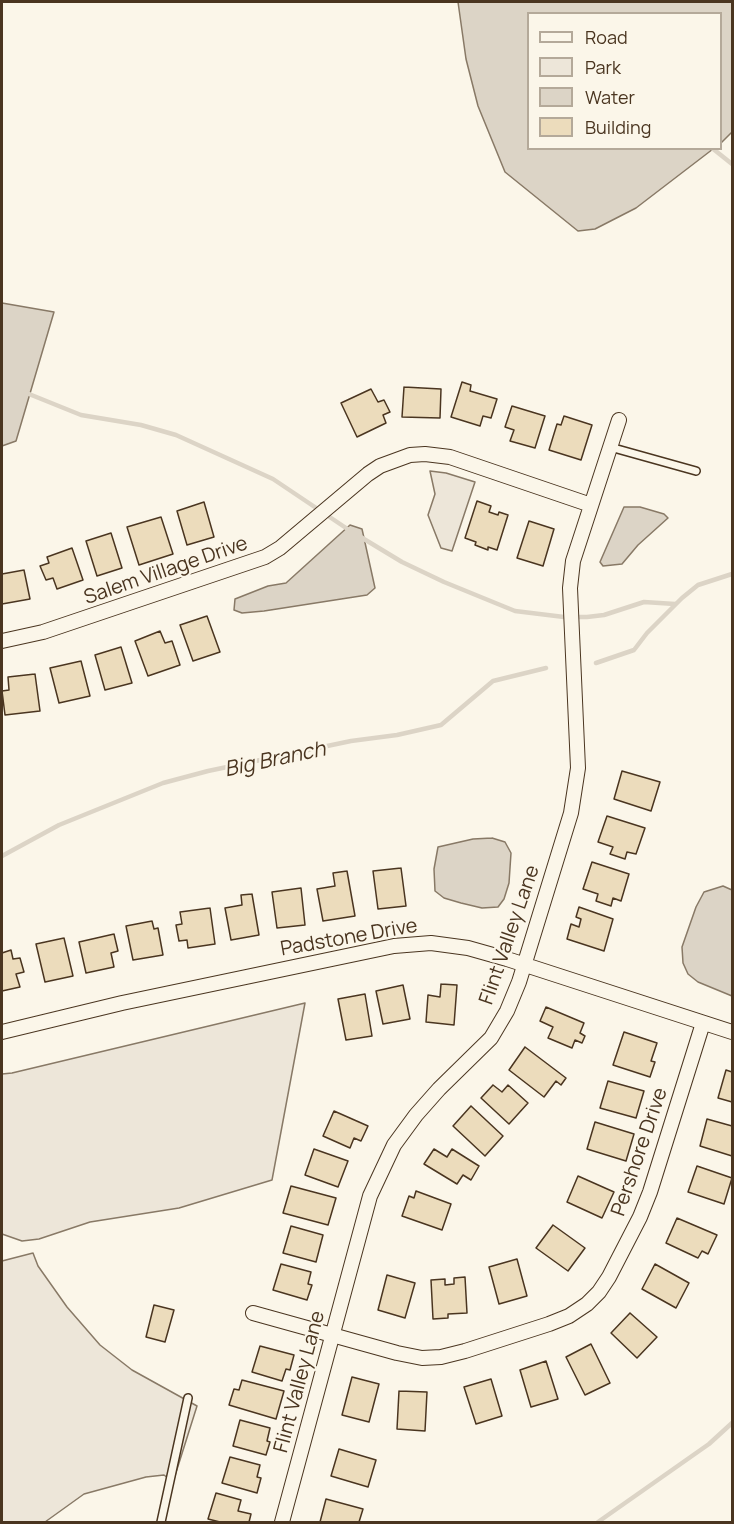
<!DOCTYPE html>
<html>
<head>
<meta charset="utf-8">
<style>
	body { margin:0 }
	#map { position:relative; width:734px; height:1524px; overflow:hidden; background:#fbf6e9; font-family:Manrope,sans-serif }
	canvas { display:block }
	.frame { position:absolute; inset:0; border:3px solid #4a3520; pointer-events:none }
	.legend { position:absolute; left:527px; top:12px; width:195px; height:138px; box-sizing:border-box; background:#fbf6e9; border:2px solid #b4a999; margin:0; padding:8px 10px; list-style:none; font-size:18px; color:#4a3520 }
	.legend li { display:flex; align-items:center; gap:12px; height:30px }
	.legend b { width:30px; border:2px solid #b4a999 }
</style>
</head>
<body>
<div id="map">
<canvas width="734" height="1524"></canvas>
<div class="frame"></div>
<ul class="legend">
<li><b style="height:8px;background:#fbf6e9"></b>Road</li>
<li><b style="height:16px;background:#ede6d9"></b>Park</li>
<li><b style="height:16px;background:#dcd4c6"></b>Water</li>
<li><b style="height:16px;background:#ecdcbc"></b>Building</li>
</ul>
</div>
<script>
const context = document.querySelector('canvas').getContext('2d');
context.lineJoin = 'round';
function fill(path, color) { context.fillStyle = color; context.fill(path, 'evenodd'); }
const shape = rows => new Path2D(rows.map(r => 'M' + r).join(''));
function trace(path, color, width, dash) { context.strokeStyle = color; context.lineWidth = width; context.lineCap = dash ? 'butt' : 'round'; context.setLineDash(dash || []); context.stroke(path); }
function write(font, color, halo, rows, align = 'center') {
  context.font = font + ' Manrope,sans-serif'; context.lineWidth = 4.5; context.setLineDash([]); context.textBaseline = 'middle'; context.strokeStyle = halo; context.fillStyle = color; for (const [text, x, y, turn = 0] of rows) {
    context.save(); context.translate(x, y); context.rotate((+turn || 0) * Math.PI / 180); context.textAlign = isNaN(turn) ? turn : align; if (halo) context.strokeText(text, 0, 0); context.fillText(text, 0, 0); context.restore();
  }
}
const green = shape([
	[430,471,446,473,475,482,452,551,441,548,428,515,435,494,430,471],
	[305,1003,272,1180,179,1208,90,1222,39,1239,22,1241,2,1234,2,1074,12,1073,305,1003],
	[33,1253,38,1266,67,1307,100,1345,132,1370,197,1406,173,1482,164,1475,146,1477,84,1494,45,1522,2,1522,2,1261,33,1253]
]);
fill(green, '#ede6d9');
trace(green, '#887966', 1.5);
const water = shape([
	[458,2,732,2,732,132,721,143,720,14,528,14,528,148,713,149,636,208,595,229,578,231,505,172,478,106,466,59,458,2],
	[2,303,54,312,16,441,2,446,2,303],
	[624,507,640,507,664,514,668,518,638,545,622,564,603,566,600,562,624,507],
	[350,525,362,529,375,588,367,595,264,611,242,613,234,610,235,599,268,586,286,583,350,525],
	[492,838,505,842,511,853,509,883,504,899,498,907,482,908,461,903,444,898,435,891,434,869,438,847,473,839,492,838],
	[723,886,732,890,732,996,698,982,688,974,683,963,682,947,696,907,704,892,723,886]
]);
fill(water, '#dcd4c6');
trace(water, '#887966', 1.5);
trace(shape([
	[712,148,732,164],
	[24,392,81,415,141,425,176,435,273,479,349,530],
	[359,536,402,562,444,582,515,611,564,617,587,617,604,615,644,602,675,604],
	[596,663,634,650,647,633,682,598,698,585,732,574],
	[2,856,59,825,163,783,208,771,351,741,397,735,441,725,493,681,546,668],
	[598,1522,709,1444,732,1423]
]), '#dcd4c6', 4.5);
const building = shape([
	[462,382,471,385,470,391,497,399,491,418,483,416,480,426,451,417,462,382],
	[404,387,441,389,440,418,402,417,404,387],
	[371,389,378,402,384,400,390,412,383,415,386,423,357,437,341,403,371,389],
	[512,406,545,416,535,448,510,441,514,430,505,427,512,406],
	[564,416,592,425,581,460,549,450,557,424,561,425,564,416],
	[477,501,491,506,489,512,498,515,499,512,508,515,497,550,488,547,488,550,475,545,476,542,465,538,477,501],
	[204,502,214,537,187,545,177,511,204,502],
	[161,517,173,554,139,565,127,527,161,517],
	[529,521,554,529,543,566,517,558,529,521],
	[111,533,122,568,97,576,86,541,111,533],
	[72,548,83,580,57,589,53,578,46,580,40,566,49,563,47,557,72,548],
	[24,570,30,599,2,604,2,574,24,570],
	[207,616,220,652,193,661,180,625,207,616],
	[160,631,165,643,172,641,180,665,148,676,135,641,160,631],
	[121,647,132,683,105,690,95,655,121,647],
	[81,661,90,696,59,703,50,668,81,661],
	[35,674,40,711,5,715,2,691,9,690,8,677,35,674],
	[622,771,660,782,651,811,614,799,622,771],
	[607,816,645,828,636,854,627,852,625,859,610,854,613,847,598,842,607,816],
	[592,862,629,874,621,901,613,898,611,906,596,901,598,894,583,889,592,862],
	[401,868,406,906,378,909,373,871,401,868],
	[347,871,355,916,323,921,317,889,335,886,333,873,347,871],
	[301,888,305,925,277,928,272,892,301,888],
	[252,894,259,935,231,940,225,908,242,905,241,895,252,894],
	[579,907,613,919,604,951,567,939,571,924,579,927,581,919,576,917,579,907],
	[210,908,215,944,188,948,187,940,179,941,176,925,182,924,180,912,210,908],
	[152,921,154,929,158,928,163,955,133,960,126,926,152,921],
	[114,934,118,951,111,953,114,967,86,973,79,942,114,934],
	[64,938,73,976,45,982,36,944,64,938],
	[11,950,13,959,20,958,24,972,16,974,20,987,2,991,2,953,11,950],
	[441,984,457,985,454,1025,426,1022,428,995,440,997,441,984],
	[403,985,410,1019,383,1024,376,991,403,985],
	[365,994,372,1036,346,1040,338,999,365,994],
	[546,1007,584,1023,580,1033,585,1036,582,1043,575,1040,572,1048,548,1038,553,1027,540,1021,546,1007],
	[624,1032,657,1043,651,1061,655,1062,650,1077,613,1065,624,1032],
	[525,1047,566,1078,561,1085,556,1081,544,1097,509,1070,525,1047],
	[726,1070,732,1072,732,1102,718,1098,726,1070],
	[608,1081,644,1091,636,1118,600,1108,608,1081],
	[493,1085,502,1092,508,1085,528,1103,509,1124,481,1098,493,1085],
	[471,1106,503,1136,485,1156,453,1126,471,1106],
	[334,1111,368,1126,361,1141,354,1138,350,1148,323,1136,334,1111],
	[707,1119,732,1126,732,1156,700,1146,707,1119],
	[595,1122,634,1134,626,1161,587,1149,595,1122],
	[314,1149,348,1161,338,1187,305,1175,314,1149],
	[434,1149,447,1157,452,1149,479,1166,471,1180,463,1175,457,1184,424,1164,434,1149],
	[697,1166,732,1178,724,1204,688,1192,697,1166],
	[578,1176,614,1192,602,1218,567,1202,578,1176],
	[291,1186,336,1198,328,1225,283,1213,291,1186],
	[416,1191,451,1204,442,1230,402,1216,409,1196,414,1198,416,1191],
	[677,1218,717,1235,708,1254,702,1251,698,1258,666,1243,677,1218],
	[553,1225,585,1248,568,1271,536,1248,553,1225],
	[291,1226,323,1235,316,1262,283,1253,291,1226],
	[517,1259,527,1296,499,1304,489,1267,517,1259],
	[281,1264,311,1272,308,1284,312,1285,307,1300,273,1290,281,1264],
	[655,1264,689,1283,676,1308,642,1289,655,1264],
	[387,1275,415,1283,405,1318,378,1310,387,1275],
	[465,1277,467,1313,448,1314,448,1318,433,1319,431,1280,445,1279,445,1285,454,1284,454,1278,465,1277],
	[154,1305,174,1310,165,1342,146,1337,154,1305],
	[630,1313,657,1337,637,1358,611,1333,630,1313],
	[591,1344,610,1383,585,1395,566,1357,591,1344],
	[260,1346,294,1355,290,1370,286,1369,282,1381,252,1372,260,1346],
	[546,1361,558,1399,531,1407,520,1370,546,1361],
	[352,1377,379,1384,369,1422,342,1415,352,1377],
	[491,1379,502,1416,476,1424,464,1387,491,1379],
	[242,1380,284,1391,276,1419,229,1405,234,1389,239,1390,242,1380],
	[399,1391,427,1392,425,1431,397,1429,399,1391],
	[240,1420,270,1428,267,1441,270,1442,266,1455,233,1446,240,1420],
	[339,1449,376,1460,368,1487,331,1476,339,1449],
	[230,1457,260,1465,257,1477,261,1478,257,1493,222,1483,230,1457],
	[216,1493,241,1500,238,1511,251,1514,249,1522,220,1522,208,1519,216,1493],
	[326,1499,363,1509,359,1522,320,1522,326,1499]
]);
fill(building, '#ecdcbc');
trace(building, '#4a3520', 1.5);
const lane = shape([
	[610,447,696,471],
	[161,1522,188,1398]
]);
const street = shape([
	[2,641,43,632,265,557,280,548,368,474,380,466,410,455,425,454,450,457,591,505],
	[2,1032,122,1003,394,946,431,943,468,948,507,959,732,1032],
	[253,1313,397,1353,422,1358,441,1357,465,1351,549,1324,569,1316,587,1304,599,1292,609,1277,640,1217,650,1192,703,1023],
	[282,1522,370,1196,394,1145,416,1115,439,1089,491,1038,507,1011,519,982,571,813,578,768,570,588,573,561,619,420]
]);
trace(lane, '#4a3520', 10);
trace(street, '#4a3520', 16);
trace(lane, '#fbf6e9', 7);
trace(street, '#fbf6e9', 14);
write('20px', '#4a3520', '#fbf6e9', [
	["Salem Village Drive",166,571,-19],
	["Flint Valley Lane",510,935,-71],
	["Padstone Drive",349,938,-10],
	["Pershore Drive",640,1152,-71],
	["Flint Valley Lane",300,1382,-75]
]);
write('italic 21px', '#4a3520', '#fbf6e9', [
	["Big Branch",275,760,-12]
]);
</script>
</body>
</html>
